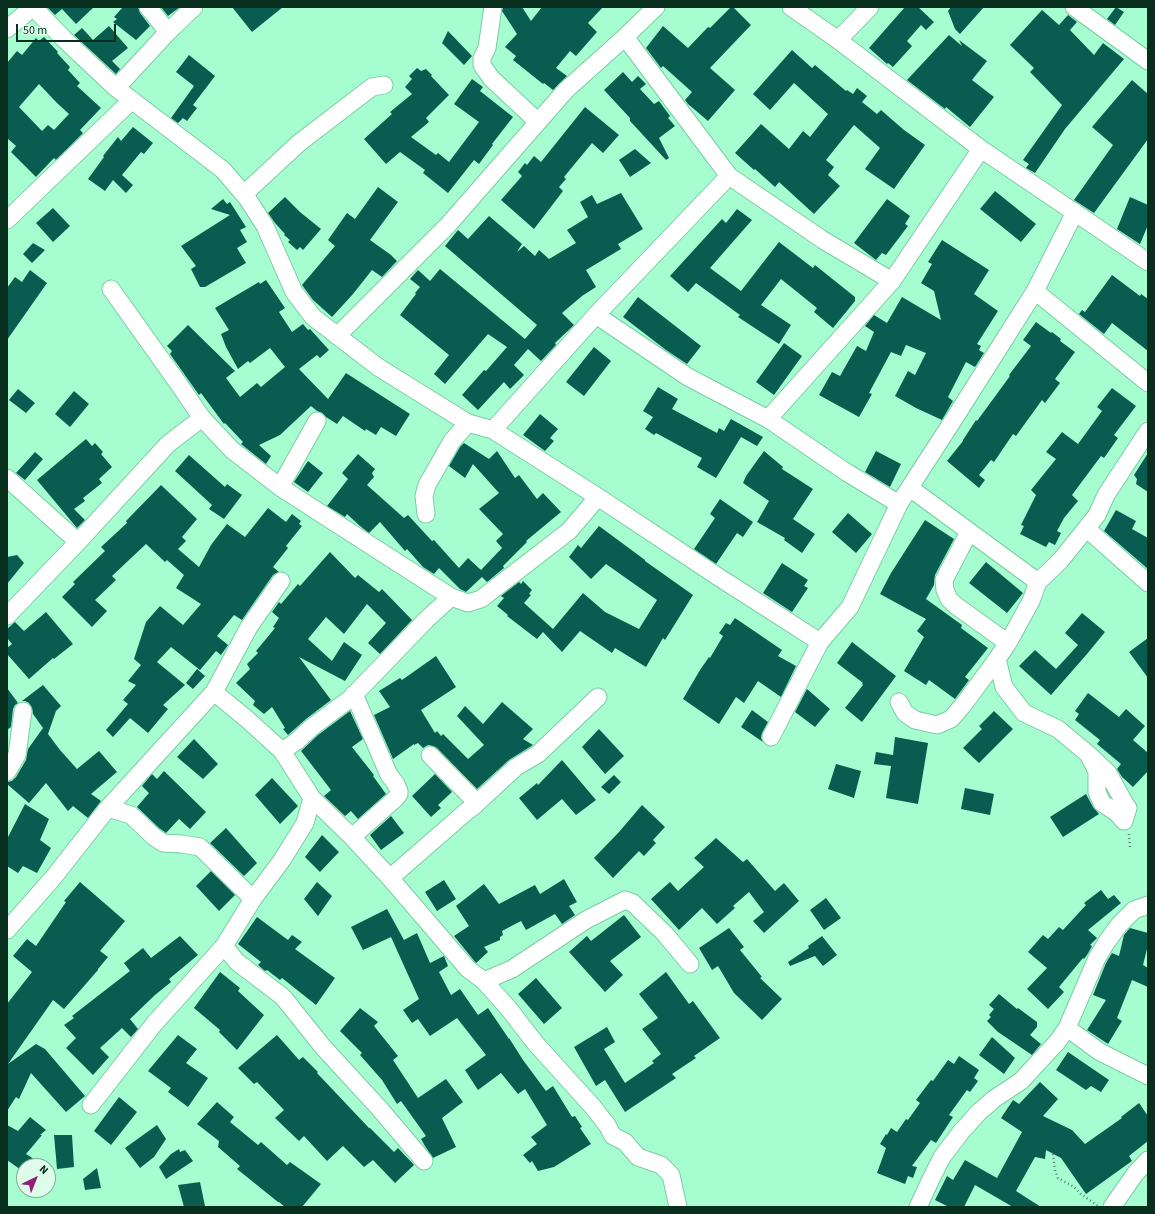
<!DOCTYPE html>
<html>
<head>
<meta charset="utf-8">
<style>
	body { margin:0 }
	#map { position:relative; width:1155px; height:1214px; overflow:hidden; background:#a6fdcf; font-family:"Source Sans 3",sans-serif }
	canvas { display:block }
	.frame { position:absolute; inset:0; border:8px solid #082e1d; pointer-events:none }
	.north { position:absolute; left:16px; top:1158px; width:40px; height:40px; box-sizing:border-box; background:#ddfdea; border:1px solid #88aa98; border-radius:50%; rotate:43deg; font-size:11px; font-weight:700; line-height:16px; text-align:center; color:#082e1d }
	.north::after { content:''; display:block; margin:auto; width:14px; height:18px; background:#941b77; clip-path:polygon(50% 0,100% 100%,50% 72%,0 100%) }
	.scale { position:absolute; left:16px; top:24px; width:100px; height:18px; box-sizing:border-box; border:2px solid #082e1d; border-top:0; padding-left:5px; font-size:12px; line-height:14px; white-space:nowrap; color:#082e1d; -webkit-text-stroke:3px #ddfdea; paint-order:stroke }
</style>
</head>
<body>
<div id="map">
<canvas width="1155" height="1214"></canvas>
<div class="frame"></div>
<div class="north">N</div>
<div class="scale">50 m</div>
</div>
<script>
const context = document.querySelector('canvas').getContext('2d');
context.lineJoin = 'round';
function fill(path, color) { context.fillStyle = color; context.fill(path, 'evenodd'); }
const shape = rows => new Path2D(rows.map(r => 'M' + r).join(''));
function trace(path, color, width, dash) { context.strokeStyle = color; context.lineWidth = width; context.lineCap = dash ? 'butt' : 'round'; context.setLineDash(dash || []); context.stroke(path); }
fill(shape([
	[47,7,94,7,76,24,62,9,55,15],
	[123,7,138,7,140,13,150,26,136,40,113,22,117,19,114,17],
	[161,7,180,7,168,16],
	[232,7,283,7,252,32],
	[503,7,522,7,531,21,542,7,603,7,588,23,597,32,576,56,570,51,556,68,567,76,553,90,544,83,543,84,513,60,516,56,505,47,517,34,502,11],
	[731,7,733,7,751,25,710,68,735,90,708,121,688,104,685,100,692,92,663,66,661,68,646,48,663,26,688,48,708,27,710,28],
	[905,7,918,7,934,22,926,30,921,25,907,41,912,46,893,67,888,63,887,64,869,48],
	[951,7,984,7,960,34,955,29,948,11],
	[1116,7,1124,12,1115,25,1107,19],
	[1042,10,1059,25,1068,15,1077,22,1070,30,1094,55,1103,43,1124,59,1065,129,1035,173,1026,168,1029,164,1023,160,1062,105,1030,72,1034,68,1010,45],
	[109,26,128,48,112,61,120,69,116,74,74,35,82,28,93,40],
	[448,31,472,56,464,65,442,43],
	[949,35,962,46,959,40,987,61,972,80,994,97,970,127,946,107,945,109,907,80],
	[44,37,58,52,57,53,70,67,68,70,80,83,77,86,101,108,80,130,83,133,56,160,54,158,36,177,11,152,16,146,7,138,7,63,17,51,22,55,36,38,39,41],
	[39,84,57,103,69,114,54,130,48,125,42,131,19,107],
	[792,50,812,68,815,65,846,91,847,90,853,94,857,88,867,96,862,102,877,114,881,110,904,130,925,145,894,189,865,169,880,148,854,125,826,160,834,167,828,175,840,186,814,214,779,182,775,187,755,169,754,170,735,153,761,124,789,149,803,131,810,137,828,114,794,83,770,110,753,94],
	[189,55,215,76,193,105,197,108,187,121,183,118,178,123,171,118,194,86,176,72],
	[417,68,421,71,426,69,432,75,431,76,449,95,426,118,429,122,411,137,436,155,438,153,449,162,479,122,454,104,472,79,483,87,480,91,513,117,492,144,493,145,479,164,474,160,448,193,423,173,425,170,400,152,386,164,364,139,392,114,390,112,412,94,405,87,412,79,409,76],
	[623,72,632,82,638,76,646,84,640,89,654,104,659,101,670,116,668,118,675,126,659,138,669,158,666,160,630,121,630,118,604,90],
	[1132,80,1148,94,1148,139,1094,213,1074,200,1113,145,1092,127],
	[585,107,619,135,603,153,592,143,564,177,566,179,559,187,563,191,534,229,501,200,522,176,518,172,525,163,527,165,534,156,541,162],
	[133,127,153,143,144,154,141,152,122,175,133,185,126,193,113,180,105,191,88,179,104,157,103,156,118,137,121,141],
	[635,149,651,163,630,177,619,160],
	[378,187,398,202,370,240,391,255,397,261,382,277,372,270,353,294,332,317,313,300,302,285,335,246,328,240,347,213,355,219],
	[995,191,1036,224,1021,242,980,209],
	[621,193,643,229,618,244,621,249,586,270,596,287,582,296,562,313,574,325,555,343,556,345,541,361,528,349,514,365,524,375,510,389,504,382,478,410,462,395,484,370,486,371,507,347,488,334,445,384,434,374,449,355,400,315,416,294,415,293,420,287,410,279,418,270,430,281,440,269,525,339,537,325,445,246,458,230,468,239,489,216,522,244,517,252,524,246,535,256,539,250,549,259,576,243,567,230,588,217,580,202,592,195,597,204],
	[285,197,300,212,321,229,303,250,300,247,297,250,288,242,290,240,284,235,285,234,275,223,268,213],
	[1130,197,1148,205,1148,225,1140,244,1117,229],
	[223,199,227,204,230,202,246,227,240,230,247,242,237,248,246,263,205,287,200,287,191,269,196,266,181,246,230,215,211,209],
	[887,199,910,216,905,224,908,226,886,255,882,253,876,260,854,243],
	[53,208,70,226,53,242,36,223],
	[737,209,752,220,710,268,741,291,779,242,813,268,815,265,855,297,855,301,833,328,814,312,817,308,781,279,761,305,791,325,779,344,738,317,740,315,696,283,688,292,670,276,722,219,726,223],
	[942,240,989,270,974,294,998,311,977,344,981,346,979,350,984,353,975,367,966,362,948,397,953,401,942,420,916,408,895,396,908,371,915,375,926,353,906,345,901,356,891,352,869,393,872,394,859,417,819,395,832,372,840,376,857,346,866,351,874,332,865,326,874,315,887,323,902,297,941,320,934,291,921,283,932,264,928,262],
	[33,243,45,250,32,263,23,254],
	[30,270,47,283,7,340,7,288,15,277,22,282],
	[1112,275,1140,296,1141,294,1148,299,1148,351,1112,323,1104,334,1079,314,1082,310,1085,312],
	[266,280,285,308,279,312,292,332,303,324,308,330,310,329,329,350,320,358,317,355,299,369,328,399,346,373,410,414,396,436,381,427,376,435,366,429,365,431,343,416,337,424,326,417,322,413,317,411,311,406,280,435,259,445,271,456,266,464,241,444,243,442,225,423,224,424,201,393,199,395,170,354,172,351,167,346,188,325,235,371,226,378,240,397,257,383,261,387,285,367,270,348,250,363,248,361,238,369,226,347,221,334,229,330,215,308,259,282,260,284],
	[638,297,701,346,687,364,666,350,623,317],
	[1036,322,1051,333,1052,332,1061,339,1060,341,1075,352,1055,379,1060,383,1045,403,1042,400,1016,436,1013,434,994,462,991,460,979,475,985,480,979,488,947,461,963,441,963,440,976,420,977,421,1010,376,1009,375,1031,346,1023,340],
	[784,343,802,356,774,395,756,382],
	[594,347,611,361,584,396,566,382],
	[658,387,678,399,672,409,717,433,719,428,724,431,731,419,763,437,757,446,741,437,716,478,697,467,702,458,656,433,654,435,645,429,653,417,643,411],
	[1112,388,1136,406,1114,435,1118,438,1104,458,1101,456,1072,495,1078,501,1064,518,1057,531,1061,533,1055,545,1049,542,1046,547,1020,534,1024,526,1021,525,1036,495,1031,490,1056,459,1046,452,1062,432,1078,444,1102,411,1097,407],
	[18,389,35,403,26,413,9,400],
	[74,391,89,404,70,427,55,414],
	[540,414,558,429,550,438,554,441,545,451,523,435],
	[86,439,92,446,95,443,103,452,101,454,112,467,99,479,102,483,83,498,85,501,74,509,85,520,77,528,37,480],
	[464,443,489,459,497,451,515,478,519,475,537,499,543,493,561,512,526,541,527,542,503,566,504,568,487,582,482,577,466,592,460,589,439,568,434,574,423,567,407,549,405,551,380,522,369,533,360,526,347,514,345,517,327,506,348,479,342,473,358,454,375,469,372,473,374,477,367,485,404,518,408,515,432,541,434,540,459,568,468,558,481,570,502,548,496,541,503,534,479,509,499,493,473,464,465,478,449,466,460,447],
	[764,451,783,467,782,469,813,489,793,519,815,534,802,553,784,540,785,538,757,522,769,501,743,483,746,476],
	[876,451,901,464,890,487,865,472],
	[35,452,43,459,25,480,16,473],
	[1148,453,1148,492,1136,484,1137,479,1134,475],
	[189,455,225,487,227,484,242,495,224,519,209,509,212,505,175,471],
	[308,461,323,473,308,492,294,482],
	[161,485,197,519,182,537,186,541,178,549,199,567,211,545,227,524,245,537,268,508,286,522,292,514,301,521,299,524,302,526,286,546,288,548,273,567,279,572,273,575,242,620,234,615,217,636,228,645,221,655,216,651,200,670,171,647,157,662,185,685,163,705,168,709,148,733,130,718,113,737,106,730,128,704,123,700,136,685,128,681,141,665,134,659,146,622,160,606,183,625,201,604,176,588,184,575,167,560,165,562,146,544,112,576,116,580,95,600,107,611,92,627,62,597,75,584,73,582,105,551,101,547,127,523,126,521],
	[720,499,753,522,743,537,737,533,716,564,694,549,715,518,710,514],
	[1116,510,1136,521,1132,529,1148,538,1148,569,1104,531],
	[848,513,872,534,856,553,832,532],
	[925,520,954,539,935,575,934,585,926,599,962,625,961,628,988,648,965,677,969,680,955,699,929,680,926,685,904,671,924,637,917,631,926,619,880,594,891,573],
	[599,526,645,560,645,561,693,595,665,640,663,638,646,667,615,648,612,653,580,631,562,652,543,632,537,639,507,616,508,615,497,606,504,598,501,596,519,582,521,584,523,581,532,590,529,594,531,595,524,603,553,629,583,593,605,612,639,629,657,600,606,564,591,579,569,557,578,545,581,548],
	[330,552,355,578,358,575,379,592,382,589,412,620,380,654,368,643,386,623,367,604,344,634,326,617,308,639,332,661,344,642,362,655,345,681,299,657,331,700,306,719,288,735,283,729,285,728,272,707,264,714,253,705,255,701,236,683,250,669,247,664,258,653,256,651,275,628,273,627,279,618,272,612,279,602,281,604,298,584,300,586],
	[17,555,24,563,7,584,7,557],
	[986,562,1023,593,1007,613,969,583],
	[782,563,808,580,804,586,808,588,792,612,763,593],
	[46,612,73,644,54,659,53,658,29,679,7,654,7,648,12,644,7,638,7,629,15,622,24,631],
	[1082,613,1105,632,1087,654,1051,695,1019,666,1035,650,1056,669,1078,645,1065,633],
	[735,618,782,650,778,656,796,666,781,697,758,681,744,703,736,697,719,724,683,699,700,670,709,657,710,658,723,636,719,633,726,623,730,625],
	[1148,638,1148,678,1129,652],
	[852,642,896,676,862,722,845,708,863,685,862,684,863,683,837,663],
	[436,656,456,687,421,710,435,733,437,731,441,736,443,734,468,759,484,745,457,716,465,706,483,724,502,702,533,729,523,739,533,745,509,760,477,789,437,748,433,746,428,745,423,748,418,743,414,745,414,744,393,759,374,715,390,707,379,691,400,678,402,680],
	[197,669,205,676,193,689,186,683],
	[43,685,61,706,56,711,48,734,60,750,77,769,99,751,117,772,91,794,101,801,88,818,73,806,68,811,46,783,29,803,7,784,7,782,12,781,16,777,26,760,28,749,43,728,33,714,32,708,29,703,25,701,22,701],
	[7,688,18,703,15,705,13,709,11,727,7,730],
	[807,689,830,709,815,727,795,712],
	[1088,693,1119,717,1126,709,1145,726,1133,740,1148,753,1148,771,1133,787,1122,777,1117,769,1121,764,1097,744,1100,740,1075,720,1079,714,1075,711],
	[752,710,768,722,762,733,761,738,763,742,741,727],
	[350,711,363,739,352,747,374,775,373,776,386,794,358,819,351,811,345,816,325,797,324,796,331,790,301,751,318,735],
	[994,711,1013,729,979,763,963,748,982,729,979,726],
	[599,729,624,756,605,774,582,747],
	[895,737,928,743,918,804,886,798,891,766,874,764,876,752,893,755],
	[194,739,218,764,203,779,177,757],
	[562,760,596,800,576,815,562,799,537,820,519,798,537,783,538,785],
	[836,764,861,771,854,798,828,789],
	[164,771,206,812,190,829,179,819,166,833,159,828,137,807,149,793,142,786,152,774,157,779],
	[435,774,452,792,438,805,441,808,431,817,412,796],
	[614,775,621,782,609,794,601,787],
	[272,778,298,806,280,824,255,795],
	[965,788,994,794,990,815,961,809],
	[1086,794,1093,807,1099,814,1063,837,1050,817],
	[25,804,49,819,40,840,51,848,37,873,23,866,18,873,7,866,7,839],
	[642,805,665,827,653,840,656,843,644,856,639,851,613,878,594,858,619,832],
	[391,816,404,833,381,850,370,835],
	[226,828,257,863,244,876,210,843],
	[322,835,339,852,320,872,305,857],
	[716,838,743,862,747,859,775,891,784,883,799,901,764,933,753,921,764,912,749,892,733,906,735,908,717,924,702,908,679,930,651,899,670,882,678,891,704,867,694,858],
	[211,871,235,895,219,911,196,886],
	[564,879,577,902,569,906,575,915,562,924,555,914,526,930,521,921,502,931,503,935,500,937,500,940,484,947,488,952,476,963,454,936,469,926,456,906,484,884,499,904,535,885,540,894],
	[444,880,456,899,437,911,425,892],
	[80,882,125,921,100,951,108,957,98,969,98,970,64,1009,53,1000,8,1064,36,1044,45,1049,85,1096,66,1112,31,1073,19,1099,16,1097,7,1111,7,1004,32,972,13,956,27,939,36,946,66,902,64,901],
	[317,882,332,896,318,916,304,899],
	[1101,890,1108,899,1114,895,1121,903,1088,930,1097,938,1090,945,1092,946,1087,955,1084,959,1083,958,1059,987,1064,992,1048,1009,1027,989,1047,968,1028,952,1043,935,1048,939,1059,927,1063,930,1086,905,1084,903],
	[826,898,841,918,824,930,810,910],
	[387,909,404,940,417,933,430,963,444,956,448,966,439,972,451,995,460,989,478,1015,488,1008,509,1039,509,1038,523,1060,546,1091,553,1086,572,1117,575,1116,582,1127,580,1128,591,1144,554,1167,538,1171,532,1161,530,1163,523,1155,537,1144,531,1137,547,1125,525,1089,518,1094,501,1073,478,1090,465,1070,486,1055,457,1018,430,1036,418,1019,412,1023,403,1010,419,999,391,937,363,950,351,927],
	[624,915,641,937,610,961,623,975,605,992,569,952,587,936,591,941],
	[257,917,288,940,292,935,302,942,295,949,335,978,316,1005,282,978,280,980,267,970,265,971,258,965,261,962,238,944],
	[729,928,744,947,740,950,762,977,760,978,782,999,762,1020,734,993,718,966,712,970,699,948],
	[1130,928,1148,933,1148,945,1143,965,1148,968,1148,987,1132,980,1117,1018,1122,1021,1108,1044,1087,1030,1106,1000,1093,995,1106,963,1112,953,1119,956,1124,935],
	[180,936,198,955,169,979,171,982,155,995,130,1019,138,1029,131,1037,122,1028,100,1048,109,1057,93,1075,66,1048,76,1038,64,1025,74,1018,72,1016,130,971,124,963,143,948,151,958],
	[822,936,837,955,823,966,815,956,790,966,788,962,809,948,808,946],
	[220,972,240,988,238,991,264,1015,237,1050,219,1032,220,1030,194,1008],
	[666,972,689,1004,693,1001,720,1038,694,1056,696,1058,672,1074,676,1078,625,1112,605,1080,596,1086,574,1047,607,1027,615,1042,604,1049,625,1083,654,1063,652,1061,661,1054,642,1029,658,1018,639,994],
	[536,978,562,1008,544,1024,518,994],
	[999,994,1017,1009,1018,1008,1037,1022,1037,1027,1030,1035,1041,1044,1032,1055,998,1032,987,1021,991,1017,989,1015,994,1009,989,1005],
	[360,1008,378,1022,374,1026,398,1056,393,1060,418,1098,446,1079,463,1102,442,1118,456,1147,433,1158,425,1146,421,1139,426,1136,401,1101,397,1104,382,1080,360,1055,362,1053,340,1031],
	[178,1035,197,1049,186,1063,208,1078,188,1107,168,1092,171,1088,148,1071],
	[277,1035,299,1060,303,1057,318,1072,317,1073,369,1128,370,1128,394,1152,398,1148,414,1165,395,1183,373,1160,364,1167,343,1146,327,1161,304,1136,299,1141,275,1118,284,1110,257,1082,254,1084,238,1068],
	[992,1037,1015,1058,1004,1074,979,1055],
	[1068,1052,1109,1080,1101,1092,1091,1086,1086,1090,1056,1070],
	[959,1056,979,1070,974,1078,978,1081,970,1092,967,1090,949,1115,953,1117,936,1143,931,1140,912,1166,917,1167,913,1178,908,1176,905,1184,877,1173,886,1148,880,1144,886,1134,887,1135,891,1128,897,1132,906,1119,908,1120,920,1103,916,1100,931,1080,933,1081,948,1060,954,1064],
	[1040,1082,1058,1099,1043,1116,1072,1130,1085,1144,1122,1118,1121,1117,1139,1103,1148,1116,1148,1141,1129,1156,1132,1161,1086,1194,1061,1158,1046,1150,1045,1159,1035,1157,1016,1191,1041,1207,1013,1207,975,1185,964,1207,949,1207,935,1200,947,1176,953,1180,965,1160,997,1178,1022,1132,1001,1118,1013,1100,1019,1104],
	[119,1097,137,1112,111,1145,94,1131],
	[217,1102,234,1117,230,1122,258,1145,261,1142,287,1165,290,1162,321,1184,302,1207,285,1207,279,1202,278,1202,237,1169,240,1166,218,1147,219,1141,197,1124],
	[30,1117,46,1130,40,1135,42,1135,26,1154,45,1166,24,1166,24,1172,7,1160,7,1125,18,1131],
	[157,1125,166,1139,154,1157,140,1168,125,1148],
	[54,1135,72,1135,74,1167,57,1169],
	[179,1149,180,1152,185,1150,193,1161,166,1179,159,1167,171,1154],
	[97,1168,101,1188,85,1190,83,1179],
	[200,1182,205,1206,184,1207,178,1185]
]), '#095c50');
const minor = shape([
	[33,7,65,40,116,88,223,170,247,198,265,226,294,292,313,317,378,367,468,423,493,430,598,497,720,578,820,642],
	[148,7,168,32],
	[493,7,487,48,482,58,482,65,491,78,538,122],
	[791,7,838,40,981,149,1148,262],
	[1074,7,1148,61],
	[7,29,33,7],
	[625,37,729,176,823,240,892,281],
	[838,40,870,7],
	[116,88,168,32,194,7],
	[244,194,299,143,372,87,384,85],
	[7,220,132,100],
	[111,289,178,383,202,418,232,450,280,487,328,518,451,597,468,603,481,599,569,531,598,497],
	[1035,291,1148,383],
	[596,315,688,377,768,419,846,472,899,504,954,419,1035,291,1075,212],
	[337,336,448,225,566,90,625,37,656,7],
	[768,419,892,281,981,149],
	[493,430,596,315,729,176],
	[7,478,78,542],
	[280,487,317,421],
	[910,488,1038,582],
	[426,514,424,496,427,485,452,441,468,423],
	[1087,529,1148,583],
	[969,532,944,580,945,590,949,599,955,605,1008,643],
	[7,616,78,542,168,444,202,418],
	[997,659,1004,687,1024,713,1058,729,1088,754,1097,771,1097,792,1102,803,1117,813,1124,821,1128,808,1125,804,1108,773,1088,754],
	[214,692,248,720,282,751,312,798,352,837,390,878,468,969,484,981,509,1009,536,1044,593,1107,607,1125,613,1136,625,1142,638,1157,661,1165,671,1175,678,1207],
	[899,702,905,713,915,720,937,725,951,719,964,704,997,659,1008,643,1031,601,1038,582,1060,561,1097,515,1106,495,1148,431],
	[771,737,820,642,850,607,899,504],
	[282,751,297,741,312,727,351,698,426,620,451,597],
	[430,755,477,803],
	[7,772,17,755,23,711],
	[108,808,131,815,153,836,163,843,182,844,200,847,253,899],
	[352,837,395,799,399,794,399,791,396,784,389,775,354,694],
	[390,878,467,811,474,806,477,803,516,767,538,754,598,697],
	[7,930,53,878,108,808,214,692,249,627,281,581],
	[224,946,237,962,283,997,323,1047,379,1108,424,1161],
	[484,981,512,969,586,920,625,900,633,903,665,934,690,964],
	[1067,1028,1100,1052,1148,1076],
	[91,1105,154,1024,224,946,253,899,282,860,305,823,312,798],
	[918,1207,931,1179,942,1157,961,1132,979,1112,994,1099,1021,1081,1058,1041,1067,1028,1097,958,1106,943,1119,925,1134,910,1148,905],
	[1112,1207,1135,1174,1148,1160]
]);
trace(minor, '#78cea2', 19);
trace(shape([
	[1129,834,1130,848],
	[1053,1154,1055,1170,1058,1178,1074,1187,1081,1194,1098,1206]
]), '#518d6f', 2.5, [1, 3]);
trace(minor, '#fff', 17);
</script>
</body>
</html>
